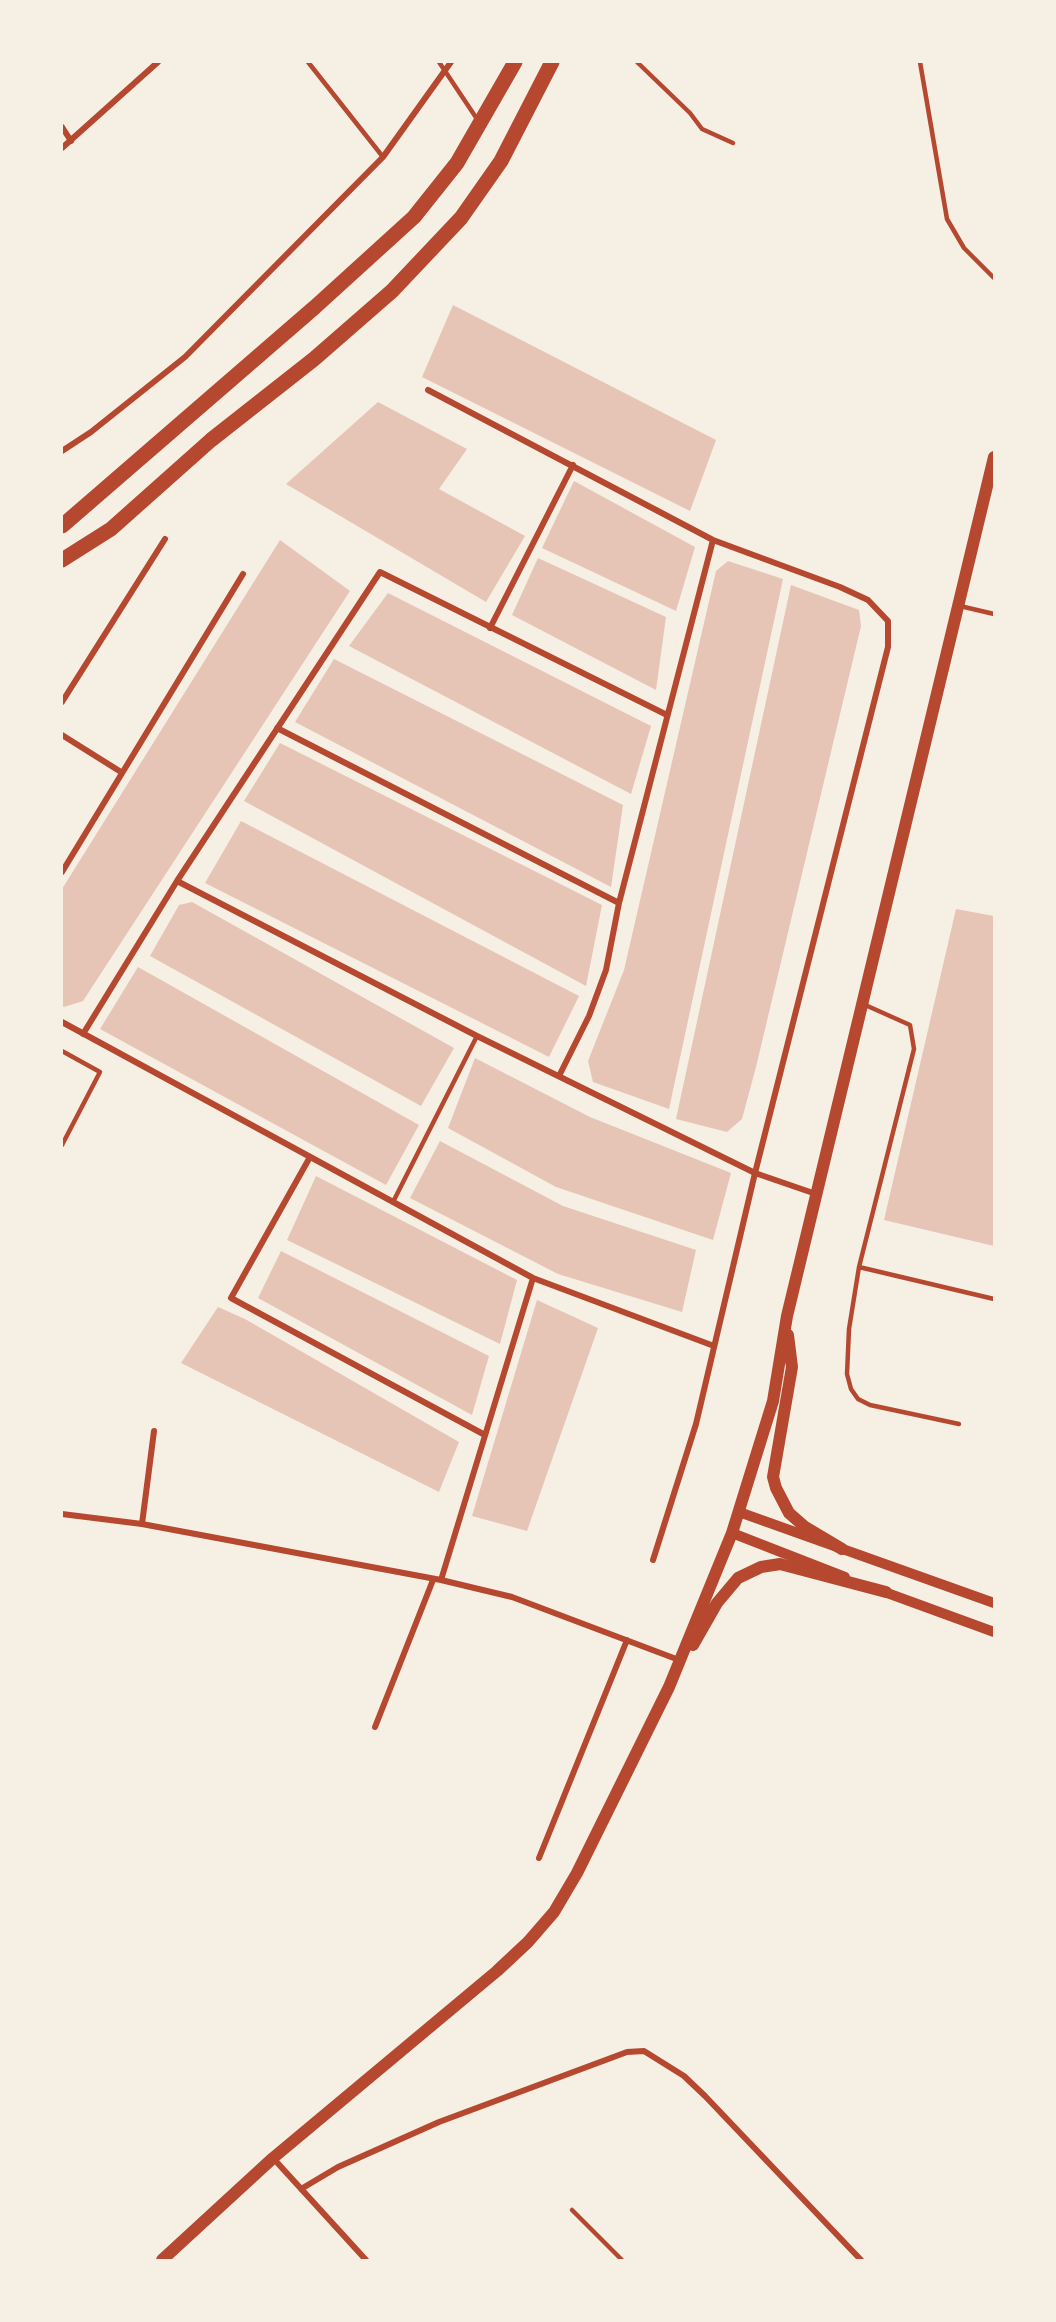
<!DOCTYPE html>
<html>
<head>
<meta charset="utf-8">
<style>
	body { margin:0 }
	#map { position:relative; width:1056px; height:2322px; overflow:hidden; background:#f6efe4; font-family:Cabin,sans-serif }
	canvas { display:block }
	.frame { position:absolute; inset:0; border:63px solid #f6efe4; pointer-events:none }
</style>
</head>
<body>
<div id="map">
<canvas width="1056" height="2322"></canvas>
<div class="frame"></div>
</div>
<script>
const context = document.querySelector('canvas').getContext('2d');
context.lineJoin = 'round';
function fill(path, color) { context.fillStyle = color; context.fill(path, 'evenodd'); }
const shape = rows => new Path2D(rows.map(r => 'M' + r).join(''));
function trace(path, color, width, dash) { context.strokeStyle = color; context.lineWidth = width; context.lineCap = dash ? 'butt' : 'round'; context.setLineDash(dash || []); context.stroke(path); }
fill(shape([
	[453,305,716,440,690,511,422,377],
	[378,402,467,449,439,489,525,536,486,602,286,484],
	[574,481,695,547,676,611,542,548],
	[280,540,350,591,83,1001,64,1007,62,1006,62,889],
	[538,558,666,617,656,690,512,615],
	[728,561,783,579,669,1109,593,1082,588,1061,624,970,716,571],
	[791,585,859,610,861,626,756,1067,742,1119,727,1132,676,1119],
	[388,593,651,726,631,794,349,646],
	[334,659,623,805,611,887,295,722],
	[280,743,602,905,586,986,244,801],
	[241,821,579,996,549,1057,205,883],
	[192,902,454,1048,421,1106,150,956,179,905],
	[956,909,994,916,994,1246,884,1220],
	[138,967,419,1125,386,1185,100,1029],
	[475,1058,590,1117,731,1173,713,1240,556,1187,448,1128],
	[440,1141,563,1206,696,1250,682,1312,558,1274,410,1198],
	[316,1176,517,1280,500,1344,287,1240],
	[281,1251,489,1356,472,1415,258,1298],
	[537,1300,598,1328,527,1531,472,1516],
	[218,1307,245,1319,459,1442,439,1492,181,1363]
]), '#e6c5b7');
trace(shape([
	[308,62,383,157],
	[439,62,477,119],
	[637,62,690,113,702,129,733,143],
	[920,62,947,219,964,248,994,278],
	[960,606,994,614],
	[863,1004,910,1025,914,1049,859,1267,849,1329,847,1374,851,1389,858,1399,870,1405,959,1424],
	[62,1051,100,1072,62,1145],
	[393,1202,477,1036],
	[859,1267,994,1299],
	[572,2210,622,2260]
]), '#b5482f', 4.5);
trace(shape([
	[62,127,71,141],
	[62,148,158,62],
	[428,390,713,540,840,587,868,600,888,621,888,647,755,1173,696,1424,653,1560],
	[62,451,91,432,185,357,383,157,451,62],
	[490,628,573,465],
	[62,702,165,539],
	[277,728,619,903],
	[62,735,121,772],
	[62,872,243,574],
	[177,881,477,1036,755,1173,816,1194],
	[62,1022,533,1278,714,1346],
	[83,1034,177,881,380,572,667,715],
	[559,1076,589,1016,606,970,619,903,713,540],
	[310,1157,231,1298,485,1435],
	[62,1514,142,1524,441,1580,512,1597,679,1660],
	[142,1524,154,1431],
	[441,1580,533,1278],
	[375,1727,433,1580],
	[539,1858,627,1640],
	[273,2158,366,2260],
	[301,2189,338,2167,439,2122,627,2052,644,2051,684,2076,705,2096,861,2260]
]), '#b5482f', 6);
trace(shape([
	[739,1512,994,1603],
	[732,1533,845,1577],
	[879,1590,994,1632]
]), '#b5482f', 10);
trace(shape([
	[788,1335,792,1367,773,1477,776,1488,789,1513,805,1527,842,1549],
	[693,1645,717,1603,738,1578,761,1567,780,1564,886,1592],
	[162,2260,273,2158,497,1971,528,1942,554,1912,577,1873,669,1687,732,1533,773,1401,787,1316,994,457]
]), '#b5482f', 12);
trace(shape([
	[62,526,315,307,414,217,457,163,515,62],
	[62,560,111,529,211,440,314,359,392,291,461,218,501,161,552,62]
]), '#b5482f', 15);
</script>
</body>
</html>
